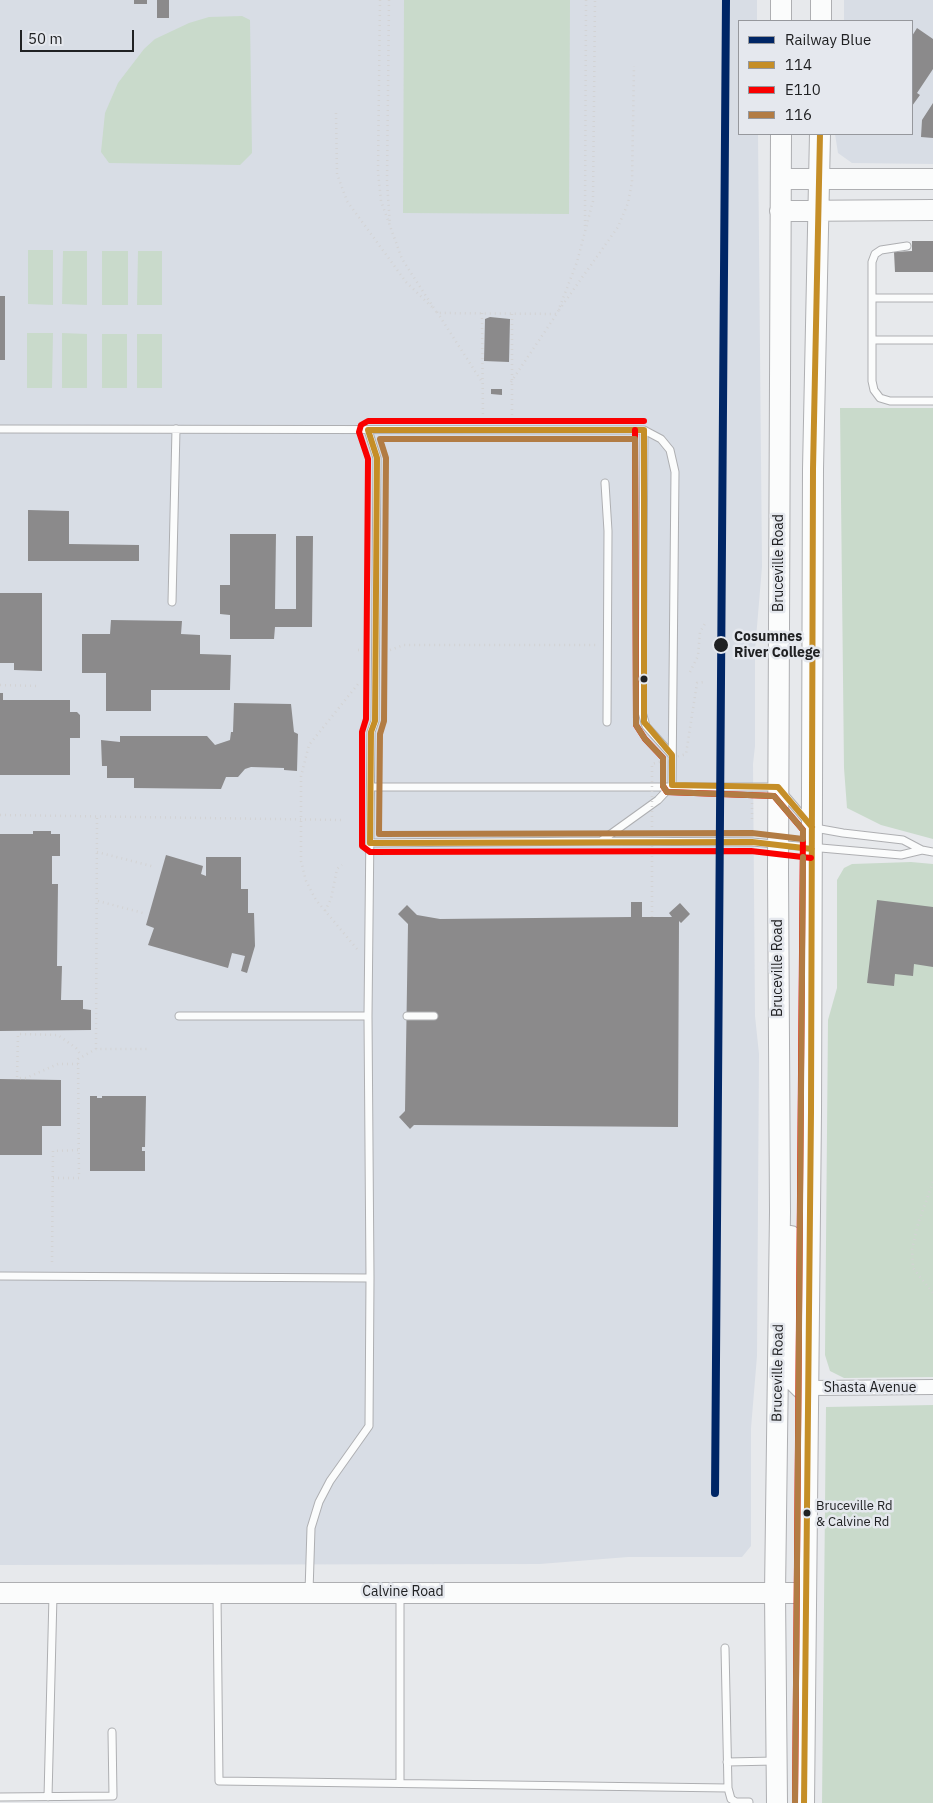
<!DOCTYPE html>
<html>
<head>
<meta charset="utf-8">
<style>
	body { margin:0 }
	#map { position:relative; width:933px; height:1803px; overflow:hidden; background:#e7e9ec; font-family:"IBM Plex Sans",sans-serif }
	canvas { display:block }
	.legend { position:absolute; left:738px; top:20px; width:175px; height:115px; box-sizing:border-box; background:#e5e8ee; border:1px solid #96989d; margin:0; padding:6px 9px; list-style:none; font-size:15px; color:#202123 }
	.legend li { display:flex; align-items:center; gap:10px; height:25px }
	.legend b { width:25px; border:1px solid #96989d }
	.scale { position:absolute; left:20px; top:30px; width:114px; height:22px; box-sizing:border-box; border:2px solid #202123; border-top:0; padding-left:6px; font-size:15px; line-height:18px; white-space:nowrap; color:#202123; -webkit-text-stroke:4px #e5e8ee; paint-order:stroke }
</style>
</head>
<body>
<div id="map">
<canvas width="933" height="1803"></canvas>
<ul class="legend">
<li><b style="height:6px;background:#002666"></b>Railway Blue</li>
<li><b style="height:6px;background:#c58e27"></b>114</li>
<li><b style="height:6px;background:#fa0000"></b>E110</li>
<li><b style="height:6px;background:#b27c44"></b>116</li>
</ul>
<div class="scale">50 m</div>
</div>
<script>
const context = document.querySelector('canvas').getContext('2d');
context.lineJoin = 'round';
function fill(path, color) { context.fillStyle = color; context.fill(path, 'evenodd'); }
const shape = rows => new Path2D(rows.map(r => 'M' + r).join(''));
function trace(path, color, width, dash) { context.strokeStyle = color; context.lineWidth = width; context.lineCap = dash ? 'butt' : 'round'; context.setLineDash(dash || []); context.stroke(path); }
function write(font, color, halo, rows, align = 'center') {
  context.font = font + ' "IBM Plex Sans",sans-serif'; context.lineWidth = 5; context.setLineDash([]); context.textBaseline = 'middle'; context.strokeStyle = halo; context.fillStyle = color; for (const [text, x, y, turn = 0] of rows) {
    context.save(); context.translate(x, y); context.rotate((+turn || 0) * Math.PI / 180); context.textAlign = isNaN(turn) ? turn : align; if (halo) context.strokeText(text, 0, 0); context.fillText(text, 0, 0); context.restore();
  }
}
fill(shape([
	[0,0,757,0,757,21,739,21,739,134,758,134,762,567,755,650,755,746,753,764,755,1016,759,1054,757,1356,751,1428,751,1546,742,1557,628,1557,540,1564,0,1565],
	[844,0,933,0,933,164,852,163,838,153,835,134,912,134,912,21,844,21]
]), '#d8dde5');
fill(shape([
	[404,0,570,0,569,214,403,213],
	[242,16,250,20,252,153,240,165,109,163,101,152,105,113,118,83,144,49,155,39,189,23,209,17],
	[28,250,53,250,53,305,28,304],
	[63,251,87,251,87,305,62,304],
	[102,251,128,251,128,305,102,305],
	[138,251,162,251,162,305,137,305],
	[27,333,53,333,52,388,27,388],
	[62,333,87,334,87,388,62,388],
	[102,334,127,334,127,388,102,388],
	[137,334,162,334,162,388,137,388],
	[840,408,933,408,933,839,881,825,847,808,844,768],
	[911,862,933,864,933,1377,844,1378,830,1371,825,1355,828,1020,837,988,837,880,844,868,852,864],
	[933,1405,933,1803,822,1803,826,1407]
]), '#c9dacb');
fill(shape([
	[134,0,147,0,147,4,134,4],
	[157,0,169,0,169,18,157,18],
	[917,28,933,39,933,69,917,93,920,95,912,106,912,36],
	[933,103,933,138,921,137,922,120],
	[912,241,933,241,933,272,895,272,894,252,912,251],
	[0,296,5,296,5,360,0,360],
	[490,317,510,319,509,362,484,361,485,319],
	[491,389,502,389,502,395,491,394],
	[28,510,69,511,69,544,139,545,139,561,28,561],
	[230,534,276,534,275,609,296,609,296,536,313,536,312,627,275,627,274,639,230,639,230,615,220,614,220,585,230,585],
	[0,593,42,593,42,671,14,670,14,663,0,663],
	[111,620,182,621,181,634,200,635,200,654,231,655,230,690,151,690,151,711,106,711,106,673,82,673,82,634,110,634],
	[0,693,3,693,3,700,70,700,70,712,77,712,80,715,80,738,70,738,70,775,0,775],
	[234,703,291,704,294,732,298,734,297,771,284,770,284,768,251,767,245,769,238,777,226,777,221,789,134,788,134,778,107,778,107,766,102,766,101,740,120,742,120,736,207,736,215,745,230,740,231,732,233,732],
	[33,831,51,831,51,834,60,834,60,856,52,856,52,884,58,884,57,966,62,966,61,1000,83,1000,83,1009,91,1010,91,1030,0,1031,0,834,33,834],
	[166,855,203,866,201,874,206,876,206,857,241,857,241,889,248,889,248,913,254,913,255,946,247,973,241,971,245,956,232,953,228,968,148,945,154,928,146,925],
	[877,900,933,907,933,967,914,964,913,976,895,974,894,986,867,983],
	[631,902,642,902,642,917,672,917,669,913,680,903,690,914,681,923,679,921,678,1127,414,1125,410,1129,399,1117,405,1111,408,924,398,914,407,905,417,915,440,919,631,917],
	[0,1079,61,1080,61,1126,42,1126,42,1155,0,1155],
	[90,1096,97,1096,97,1098,102,1098,102,1096,146,1096,145,1147,142,1147,142,1151,145,1151,145,1171,90,1171]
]), '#8b8a8b');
const lane = shape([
	[907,246,881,250,875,254,872,262,872,381,874,390,880,398,890,401,933,401],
	[874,298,933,298],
	[874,340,933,340],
	[0,429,644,430,661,439,670,450,675,472,672,785,658,800,601,841],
	[644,430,642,712,646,726,672,755],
	[605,483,608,531,607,722],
	[172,602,176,429],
	[371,787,778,787,807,821],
	[815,828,843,833,903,840,922,850,933,852],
	[370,843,601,841,752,842,901,855,922,850],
	[179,1016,368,1016],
	[407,1016,434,1016],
	[0,1276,370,1278,368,1016,371,732,375,721,377,458,368,430],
	[309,1592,311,1528,319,1502,330,1481,369,1426,370,1278],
	[400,1594,400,1783],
	[217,1595,219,1781,728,1788,725,1648],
	[727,1762,775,1761],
	[728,1788,731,1799,736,1802,749,1802],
	[0,1797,113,1796,112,1732],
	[48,1797,53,1595]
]);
const street = shape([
	[808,1388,933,1387]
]);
const secondary = shape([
	[781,21,781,0],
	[821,21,821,0],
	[781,179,933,179],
	[780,211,933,210],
	[791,1236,794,1381,801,1388,807,1388],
	[0,1593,806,1593],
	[777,1803,775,1593,780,1212,778,871,781,134],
	[804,1803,811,1112,813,469,820,134]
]);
trace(lane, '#aeafb2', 9);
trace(street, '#aeafb2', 16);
trace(secondary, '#aeafb2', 22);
trace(shape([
	[380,0,378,172,381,201,402,259,437,313,557,314,577,262,593,201,595,0],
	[389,0,387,182,390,225],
	[336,113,337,174,347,201,406,282,433,308],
	[585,226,586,0],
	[559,310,618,227,628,203,632,182,634,66],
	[437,312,482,382],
	[482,313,483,419],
	[512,314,512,419],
	[511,382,556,315],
	[358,650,361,650],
	[390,650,404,645,597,645],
	[690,672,698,656,700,632,706,622],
	[0,685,37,686],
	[752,798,752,822],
	[0,815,343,820],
	[97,852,155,867],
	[98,901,143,913],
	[325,911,331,899,337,869,342,865],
	[357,949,316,900,306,881,301,861,301,776,309,745,358,684],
	[96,1049,97,817],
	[78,1064,58,1064,26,1078,17,1078,18,1034,58,1035,76,1048,81,1055],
	[53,1178,79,1178,78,1059,96,1049,148,1049],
	[933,1182,918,1224,912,1250,913,1268,933,1293],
	[52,1262,53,1151,79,1150]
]), '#d3d3d4', 2.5, [1, 4]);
trace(lane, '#fbfcfc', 7);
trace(street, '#fbfcfc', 14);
trace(secondary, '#fbfcfc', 20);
trace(shape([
	[652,917,652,764,686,754,697,683,704,682]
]), '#d3d3d4', 2.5, [1, 4]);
trace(shape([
	[812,827,778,787,672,785,672,755,644,722,644,430,368,430,377,458,375,721,371,732,370,843,752,842,812,849],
	[804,1803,811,1112,813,469,820,134]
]), '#c58e27', 6);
trace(shape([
	[644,421,368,421,361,425,359,432,368,459,366,719,362,732,362,846,370,852,751,851,811,858],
	[635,430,636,725,645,739,663,758,663,786,667,792,774,796,803,830,795,1803]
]), '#fa0000', 6);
trace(shape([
	[380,439,635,439,636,725,645,739,663,758,663,786,667,792,774,796,803,830,803,839,752,833,379,834,380,734,384,721,386,458,380,439],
	[795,1803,803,857]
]), '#b27c44', 6);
trace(shape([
	[715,1493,726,0]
]), '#002666', 8);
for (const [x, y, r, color] of [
	[721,645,8,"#202123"],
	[644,679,4.5,"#202123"],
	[807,1513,4.5,"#202123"]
]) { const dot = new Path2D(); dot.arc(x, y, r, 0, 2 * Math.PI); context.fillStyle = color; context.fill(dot); trace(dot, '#e5e8ee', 2); }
write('13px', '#202123', '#e5e8ee', [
	["Bruceville Rd",816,1506],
	["& Calvine Rd",816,1522]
], 'left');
write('14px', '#202123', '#e5e8ee', [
	["Bruceville Road",779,563,-90],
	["Bruceville Road",778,968,-90],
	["Bruceville Road",778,1373,-89],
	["Shasta Avenue",870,1388],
	["Calvine Road",403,1592]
]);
write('bold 14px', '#202123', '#e5e8ee', [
	["Cosumnes",734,637],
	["River College",734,653]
], 'left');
</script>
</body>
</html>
